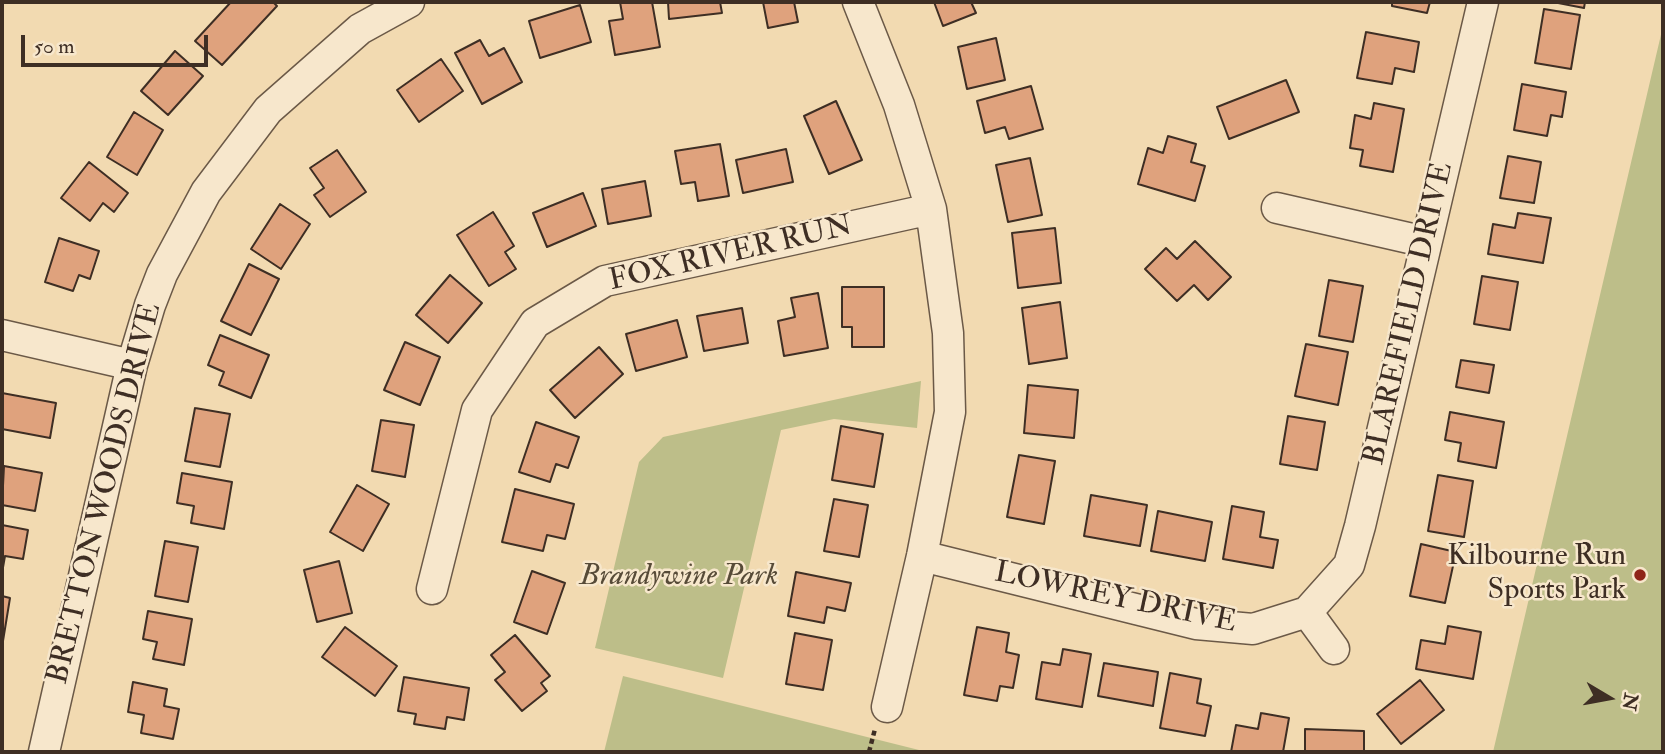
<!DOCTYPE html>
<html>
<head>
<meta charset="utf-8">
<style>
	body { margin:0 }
	#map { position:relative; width:1665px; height:754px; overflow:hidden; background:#f2dab1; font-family:"IM FELL Double Pica",serif }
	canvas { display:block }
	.frame { position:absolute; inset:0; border:4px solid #3e2e24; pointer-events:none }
	.north { position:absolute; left:1574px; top:663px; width:70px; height:70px; -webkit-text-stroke:5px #f7e7cc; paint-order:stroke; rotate:100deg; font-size:19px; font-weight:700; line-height:28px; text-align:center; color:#3e2e24 }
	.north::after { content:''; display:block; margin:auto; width:24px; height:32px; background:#3e2e24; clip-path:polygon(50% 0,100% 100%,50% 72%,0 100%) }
	.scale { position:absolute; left:21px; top:35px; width:187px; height:32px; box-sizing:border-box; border:4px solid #3e2e24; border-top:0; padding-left:9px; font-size:21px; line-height:24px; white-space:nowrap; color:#3e2e24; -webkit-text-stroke:5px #f7e7cc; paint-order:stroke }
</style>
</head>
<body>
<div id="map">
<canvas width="1665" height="754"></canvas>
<div class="frame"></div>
<div class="north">N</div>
<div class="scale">50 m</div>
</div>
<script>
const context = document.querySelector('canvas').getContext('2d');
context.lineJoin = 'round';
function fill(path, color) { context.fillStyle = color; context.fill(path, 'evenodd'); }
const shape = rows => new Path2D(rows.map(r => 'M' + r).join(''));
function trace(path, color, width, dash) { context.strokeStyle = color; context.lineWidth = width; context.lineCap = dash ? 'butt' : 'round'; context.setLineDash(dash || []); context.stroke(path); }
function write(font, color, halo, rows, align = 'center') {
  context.font = font + ' "IM FELL Double Pica",serif'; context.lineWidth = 5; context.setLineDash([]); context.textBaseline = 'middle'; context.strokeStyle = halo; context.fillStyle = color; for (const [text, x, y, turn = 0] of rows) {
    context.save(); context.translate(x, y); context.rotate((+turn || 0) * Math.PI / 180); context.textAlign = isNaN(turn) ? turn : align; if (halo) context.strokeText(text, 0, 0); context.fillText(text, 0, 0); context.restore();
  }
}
fill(shape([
	[1663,26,1663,752,1493,752],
	[921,381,917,428,834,419,781,430,723,678,595,648,639,462,663,437],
	[623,676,927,752,604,752]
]), '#bdbe89');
const building = shape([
	[231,2,273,2,277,6,222,65,195,41,231,2],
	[620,2,652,2,660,47,615,55,609,21,623,19,620,2],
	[668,2,720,2,722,13,669,19,668,2],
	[763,2,794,2,798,22,768,28,763,2],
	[934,2,971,2,976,13,943,26,934,2],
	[1392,2,1430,2,1427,13,1392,6,1392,2],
	[1553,2,1585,2,1584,8,1553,2],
	[580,5,591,42,540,58,529,21,580,5],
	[1544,9,1580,15,1571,69,1535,63,1544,9],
	[1366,32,1419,42,1414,72,1395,68,1392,84,1357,78,1366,32],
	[996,38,1005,80,967,89,958,47,996,38],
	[480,40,489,56,504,48,522,82,482,104,455,53,480,40],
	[175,51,203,76,168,115,141,91,175,51],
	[441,59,463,91,419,122,397,90,441,59],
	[1286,80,1299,112,1229,139,1217,107,1286,80],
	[1522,84,1566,92,1562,117,1551,115,1547,136,1514,130,1522,84],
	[1031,86,1043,129,1009,139,1005,127,985,133,977,101,1031,86],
	[836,101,862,160,829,174,804,116,836,101],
	[1374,103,1404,109,1393,172,1360,166,1363,150,1350,148,1355,115,1371,119,1374,103],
	[134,112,163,130,137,175,107,157,134,112],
	[1168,136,1196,144,1191,162,1205,166,1195,201,1138,184,1148,148,1163,153,1168,136],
	[720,144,729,196,698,201,695,182,681,184,675,151,720,144],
	[786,149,793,182,743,193,736,160,786,149],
	[337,150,366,192,330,217,314,195,324,188,310,168,337,150],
	[1508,156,1541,162,1534,203,1500,198,1508,156],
	[1030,158,1042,215,1008,222,996,165,1030,158],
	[89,162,128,193,114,212,103,203,90,221,61,198,89,162],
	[645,181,651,216,608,224,602,189,645,181],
	[583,193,596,226,547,247,533,213,583,193],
	[280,204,310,224,281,269,251,249,280,204],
	[493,212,514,246,505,252,516,269,489,286,457,235,493,212],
	[1518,213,1551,218,1543,263,1488,254,1493,224,1515,228,1518,213],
	[1055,228,1061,283,1018,288,1012,233,1055,228],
	[59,238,99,251,90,279,79,275,73,291,45,282,59,238],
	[1195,241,1231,277,1208,300,1194,285,1177,301,1145,269,1166,248,1177,259,1195,241],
	[249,264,279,279,251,335,221,321,249,264],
	[450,275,482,303,448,343,416,315,450,275],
	[1482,276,1518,282,1510,330,1474,324,1482,276],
	[1329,280,1363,286,1353,342,1319,336,1329,280],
	[842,287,884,287,884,347,852,347,852,327,842,327,842,287],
	[818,293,828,348,784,356,778,321,795,317,791,298,818,293],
	[1060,302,1067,358,1029,364,1022,308,1060,302],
	[742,308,748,343,704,351,697,316,742,308],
	[677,320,687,357,636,371,626,334,677,320],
	[220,335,269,355,251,398,219,385,224,372,208,365,220,335],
	[405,342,440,357,420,405,384,390,405,342],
	[1306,344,1348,352,1338,405,1295,396,1306,344],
	[599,347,623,374,575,418,550,390,599,347],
	[1461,360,1494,365,1489,393,1456,387,1461,360],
	[1028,385,1078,390,1074,438,1024,433,1028,385],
	[2,393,56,403,50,438,2,429,2,393],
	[195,408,230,414,220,467,185,461,195,408],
	[1450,412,1504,422,1496,468,1458,461,1461,443,1445,440,1450,412],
	[1288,416,1325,422,1317,470,1280,464,1288,416],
	[381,420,414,425,405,477,372,471,381,420],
	[536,422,579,437,568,468,556,464,550,482,519,472,536,422],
	[841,426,883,434,874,487,832,480,841,426],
	[1019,455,1055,461,1044,524,1007,517,1019,455],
	[4,466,42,473,35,511,2,505,4,466],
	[182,473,232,482,224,529,191,523,194,506,177,503,182,473],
	[1438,475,1473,481,1464,537,1428,531,1438,475],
	[357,485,389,504,363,551,330,532,357,485],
	[515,489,574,504,565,539,547,535,543,551,502,542,515,489],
	[1091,495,1147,505,1140,546,1084,536,1091,495],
	[834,499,868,505,859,557,824,551,834,499],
	[1232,506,1264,512,1260,537,1278,540,1273,568,1223,559,1232,506],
	[1158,511,1212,522,1205,561,1151,551,1158,511],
	[2,525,28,530,23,559,5,556,2,573,2,525],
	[165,541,198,547,188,602,155,596,165,541],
	[1421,544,1456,552,1445,603,1410,596,1421,544],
	[339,561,352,613,317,622,304,570,339,561],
	[532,571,565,583,547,634,514,622,532,571],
	[796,572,851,583,845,611,827,607,824,623,788,616,796,572],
	[2,596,10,598,2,647,2,596],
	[148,611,192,619,184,665,153,659,157,642,143,639,148,611],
	[1448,626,1481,632,1473,679,1416,669,1421,640,1445,644,1448,626],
	[345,627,397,666,375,696,322,657,345,627],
	[977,627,1009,633,1006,652,1019,655,1013,688,1000,686,997,701,964,695,977,627],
	[795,633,832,640,823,690,786,684,795,633],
	[515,635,550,676,541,683,547,691,522,711,495,680,505,672,491,655,515,635],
	[1063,649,1091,654,1082,707,1036,699,1042,662,1060,665,1063,649],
	[1104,663,1158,672,1153,706,1098,696,1104,663],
	[1170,673,1201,679,1197,703,1211,706,1205,736,1160,728,1170,673],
	[404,677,469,688,464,720,447,717,445,729,414,724,416,714,398,711,404,677],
	[1420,680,1444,710,1401,744,1377,714,1420,680],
	[133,682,167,689,164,706,179,709,173,739,141,733,144,715,128,712,133,682],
	[1261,713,1289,718,1283,752,1231,752,1236,725,1258,729,1261,713],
	[1305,729,1364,731,1364,752,1305,752,1305,729]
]);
fill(building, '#dfa27d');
trace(building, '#3e2e24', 2);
const minor = shape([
	[858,2,899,105,931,209,948,333,950,412,922,556,887,707],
	[1277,208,1426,242],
	[2,335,132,365],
	[922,556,1196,624,1253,629,1307,612],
	[432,589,477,410,535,323,605,281,931,209],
	[1307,612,1349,565,1360,526,1483,2],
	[1307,612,1334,649],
	[44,752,132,365,150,305,162,274,206,192,268,110,360,29,409,2]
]);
trace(minor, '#6b5947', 33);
trace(shape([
	[869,752,875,729]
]), '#3e2e24', 4.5, [5, 3.5]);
trace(minor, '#f7e7cc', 30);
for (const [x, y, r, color] of [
	[1640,575,7,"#8f2418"]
]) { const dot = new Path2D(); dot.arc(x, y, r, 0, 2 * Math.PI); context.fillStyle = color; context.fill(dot); trace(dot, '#f7e7cc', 2.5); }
write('30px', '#3e2e24', '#f7e7cc', [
	["FOX RIVER RUN",731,255,-13],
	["BLAREFIELD DRIVE",1410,314,-77],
	["BRETTON WOODS DRIVE",106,494,-76],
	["LOWREY DRIVE",1115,599,12]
]);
write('30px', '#3e2e24', '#f7e7cc', [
	["Kilbourne Run",1626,558],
	["Sports Park",1626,592]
], 'right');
write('italic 30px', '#574b38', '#f7e7cc', [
	["Brandywine Park",679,578]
]);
</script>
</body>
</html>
